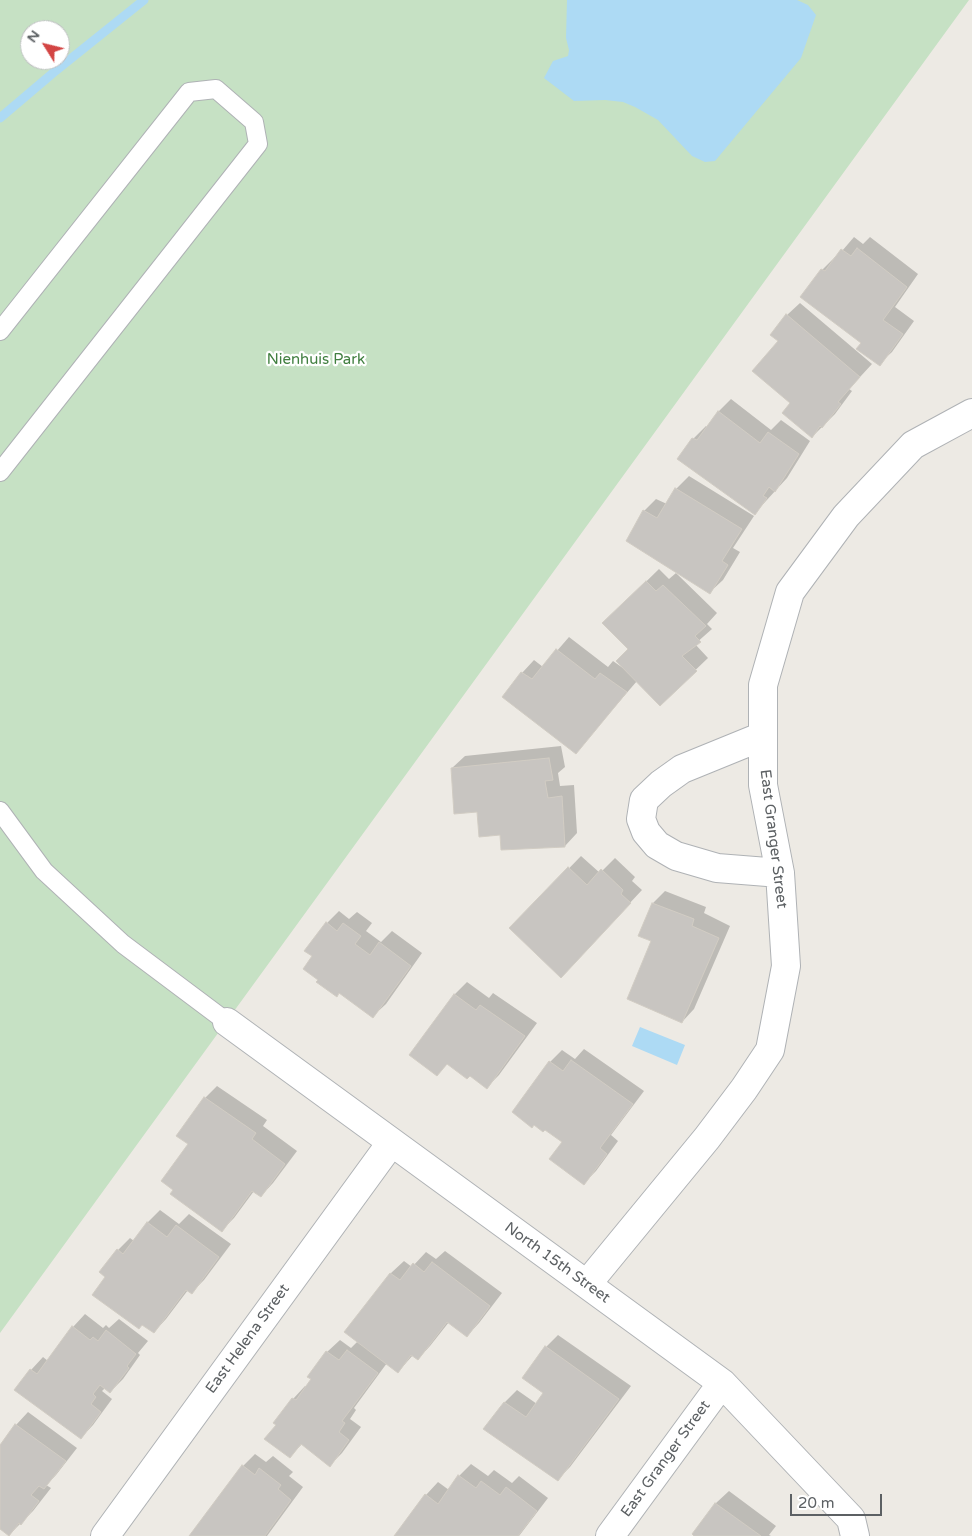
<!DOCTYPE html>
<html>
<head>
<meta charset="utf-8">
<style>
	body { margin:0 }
	#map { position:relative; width:972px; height:1536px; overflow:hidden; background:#edeae4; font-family:"Varela Round",sans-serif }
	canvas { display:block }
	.north { position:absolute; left:20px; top:20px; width:50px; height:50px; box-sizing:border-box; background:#fff; border:1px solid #bebfc1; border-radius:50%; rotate:306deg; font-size:14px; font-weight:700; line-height:20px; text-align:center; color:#5c6063 }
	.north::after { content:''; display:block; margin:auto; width:18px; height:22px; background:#d34544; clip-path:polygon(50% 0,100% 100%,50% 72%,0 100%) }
	.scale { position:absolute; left:790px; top:1494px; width:92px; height:22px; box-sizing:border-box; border:2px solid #5c6063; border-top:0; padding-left:6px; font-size:15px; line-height:18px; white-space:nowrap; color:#5c6063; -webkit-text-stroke:4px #fff; paint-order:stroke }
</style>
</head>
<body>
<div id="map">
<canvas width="972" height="1536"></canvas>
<div class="north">N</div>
<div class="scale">20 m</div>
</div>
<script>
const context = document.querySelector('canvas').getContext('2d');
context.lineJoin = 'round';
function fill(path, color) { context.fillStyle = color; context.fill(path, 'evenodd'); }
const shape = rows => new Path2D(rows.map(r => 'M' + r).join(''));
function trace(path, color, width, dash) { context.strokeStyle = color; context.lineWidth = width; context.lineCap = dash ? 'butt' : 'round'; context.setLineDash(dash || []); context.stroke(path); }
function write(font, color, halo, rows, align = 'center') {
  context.font = font + ' "Varela Round",sans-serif'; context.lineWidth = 4.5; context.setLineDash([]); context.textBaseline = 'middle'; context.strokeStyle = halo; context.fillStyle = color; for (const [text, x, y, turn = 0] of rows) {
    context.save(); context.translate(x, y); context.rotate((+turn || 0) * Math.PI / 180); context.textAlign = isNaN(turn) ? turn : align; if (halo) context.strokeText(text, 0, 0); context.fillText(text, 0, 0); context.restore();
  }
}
fill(shape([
	[0,0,969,0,0,1333],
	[30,30,60,30,60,60,30,60]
]), '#c6e1c4');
fill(shape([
	[567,0,797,0,808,5,816,15,801,58,715,161,705,162,692,156,658,120,635,107,623,102,605,100,574,101,544,78,553,61,568,56,569,50,566,38],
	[640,1027,685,1045,677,1065,632,1046]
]), '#addaf4');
fill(shape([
	[854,237,863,244,870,237,918,274,895,307,914,321,892,352,879,364,863,342,802,297,822,270,835,257,836,258],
	[800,303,872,364,849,389,852,391,835,414,812,437,791,403,780,341,787,315],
	[731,399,771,430,781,420,810,441,787,478,755,513,693,439,706,426,707,427,718,412],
	[689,476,754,516,733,548,740,552,723,580,710,592,644,511,656,499,667,504,676,489],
	[659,569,669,579,676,573,717,613,707,624,712,629,695,644,708,658,660,704,637,681,576,752,522,673,534,660,543,667,569,637,608,667,613,661,623,668,630,649,616,611],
	[561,746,565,767,558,773,560,786,574,785,577,833,565,846,501,834,478,811,452,768,465,756],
	[581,856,600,873,615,858,635,877,632,881,642,890,573,964,511,928],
	[665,891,706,907,704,913,730,926,694,1009,682,1022,653,940,653,903],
	[339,911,349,919,357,912,372,923,366,931,381,942,392,931,422,953,386,1004,373,1016,313,956,327,923],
	[467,982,489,998,493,993,537,1023,499,1075,487,1087,470,1074,448,1063,437,1075,411,1055,455,994],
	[584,1049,644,1091,611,1135,618,1141,596,1171,584,1183,564,1141,550,1062,562,1050,575,1059],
	[217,1086,267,1120,263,1126,297,1151,273,1183,261,1196,254,1191,234,1218,222,1230,190,1144,205,1098],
	[160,1210,179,1224,189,1214,231,1244,204,1280,192,1292,188,1290,166,1319,154,1332,107,1277,118,1250,130,1238,134,1241,147,1223],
	[445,1251,502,1293,479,1323,467,1336,449,1322,430,1346,418,1359,413,1355,398,1372,387,1363,354,1408,356,1410,350,1419,361,1427,342,1453,330,1465,302,1444,290,1456,277,1424,293,1399,305,1386,307,1387,313,1379,309,1376,327,1352,340,1340,351,1348,358,1341,346,1332,391,1273,404,1261,412,1267,426,1252,436,1259],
	[85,1314,103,1328,106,1325,109,1328,119,1319,148,1341,138,1353,140,1355,123,1379,110,1392,105,1388,102,1391,112,1399,93,1425,81,1438,31,1370,43,1357,48,1361,73,1327],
	[558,1335,631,1386,570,1467,557,1480,485,1429,505,1402,517,1390,537,1404,545,1393,546,1347],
	[28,1412,77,1448,56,1475,46,1485,51,1488,33,1511,9,1535,0,1528,0,1444,1,1445,16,1425],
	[255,1454,266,1462,273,1456,293,1472,289,1476,303,1487,267,1536,191,1536,243,1466],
	[471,1464,488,1476,494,1470,512,1483,519,1476,548,1498,519,1536,396,1536,426,1495,438,1482,449,1490,459,1476],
	[729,1491,776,1526,769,1535,771,1536,697,1536,694,1534,716,1503]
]), '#0003');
trace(shape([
	[0,118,53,73,144,0]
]), '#addaf4', 9);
const building = shape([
	[857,248,907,287,883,320,903,334,880,366,856,349,861,343,800,297,821,269,825,271,841,249,851,256,857,248],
	[786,314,860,377,838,402,841,404,822,428,820,426,812,438,782,413,790,403,752,371,778,341,770,335,786,314],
	[718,411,760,443,768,432,799,454,775,492,769,487,763,496,767,498,755,515,677,459,692,438,697,440,718,411],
	[675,488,742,529,722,561,728,565,710,594,626,541,643,510,657,518,675,488],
	[646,581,656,591,663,585,706,626,695,636,701,642,682,656,697,671,660,706,616,661,628,649,602,623,646,581],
	[556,649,595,679,600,673,627,692,576,754,502,697,521,672,532,679,556,649],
	[549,758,553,780,545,781,548,798,562,796,565,847,501,850,500,835,479,837,477,812,454,814,451,768,549,758],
	[568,867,587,885,601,869,623,890,621,894,631,903,561,978,509,928,568,867],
	[652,903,694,919,692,926,719,938,682,1023,627,999,651,941,638,936,652,903],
	[326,922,337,931,343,923,361,936,355,944,370,955,379,942,411,966,373,1018,339,993,337,997,316,982,318,980,303,969,312,956,304,951,326,922],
	[454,994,476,1010,480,1005,525,1036,487,1089,470,1076,467,1079,447,1064,437,1076,409,1055,454,994],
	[571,1060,633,1104,600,1148,607,1154,584,1185,549,1159,562,1142,545,1130,543,1132,534,1125,532,1128,512,1112,549,1061,563,1071,571,1060],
	[204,1097,256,1133,252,1139,285,1164,261,1197,252,1191,222,1232,170,1194,173,1190,161,1181,188,1144,176,1136,204,1097],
	[147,1222,167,1237,176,1225,219,1257,192,1294,186,1290,154,1333,142,1325,139,1329,92,1295,105,1277,99,1272,117,1249,123,1254,147,1222],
	[432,1262,490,1306,467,1337,447,1322,418,1360,411,1355,398,1373,344,1332,390,1273,400,1280,413,1263,424,1272,432,1262],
	[72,1326,90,1340,93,1337,98,1341,106,1330,136,1354,127,1366,129,1368,110,1393,100,1385,93,1394,96,1397,91,1404,101,1412,81,1439,14,1390,30,1369,37,1374,72,1326],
	[545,1346,619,1399,558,1481,483,1429,504,1402,526,1417,543,1393,522,1378,545,1346],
	[347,1350,378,1373,342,1421,345,1423,339,1432,349,1440,330,1467,301,1444,290,1458,264,1439,276,1425,273,1423,292,1398,296,1400,311,1379,307,1377,326,1351,339,1360,347,1350],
	[15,1424,66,1461,44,1489,39,1486,31,1495,39,1501,21,1525,19,1523,9,1536,0,1529,0,1445,15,1424],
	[242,1465,255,1475,259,1468,281,1485,278,1489,291,1500,265,1536,189,1536,242,1465],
	[458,1475,476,1488,481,1481,500,1495,506,1487,537,1511,518,1536,394,1536,425,1494,438,1504,458,1475],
	[715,1503,761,1536,694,1536,692,1534,715,1503]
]);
fill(building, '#c8c5c1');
trace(building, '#d1ccc3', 1);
const lane = shape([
	[0,331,189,92,216,89,254,122,258,144,0,472],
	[0,811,44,871,123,944,227,1022]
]);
const street = shape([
	[763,736,682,769,661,784,644,800,641,819,646,832,657,845,676,856,717,868,780,873],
	[227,1022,722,1383,851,1519,855,1536],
	[587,1284,707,1138,744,1089,770,1050,786,966,780,873,763,785,763,685,790,592,846,516,913,445,972,413],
	[105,1536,391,1143],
	[610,1536,722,1383]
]);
trace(lane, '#afb2b5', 20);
trace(street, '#afb2b5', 30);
trace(lane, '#fff', 18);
trace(street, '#fff', 28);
write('15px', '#417f40', '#fff', [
	["Nienhuis Park",316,360]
]);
write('15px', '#5c6063', '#fff', [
	["East Granger Street",773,839,83],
	["North 15th Street",557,1263,36],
	["East Helena Street",248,1339,-54],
	["East Granger Street",666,1459,-54]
]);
</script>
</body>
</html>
